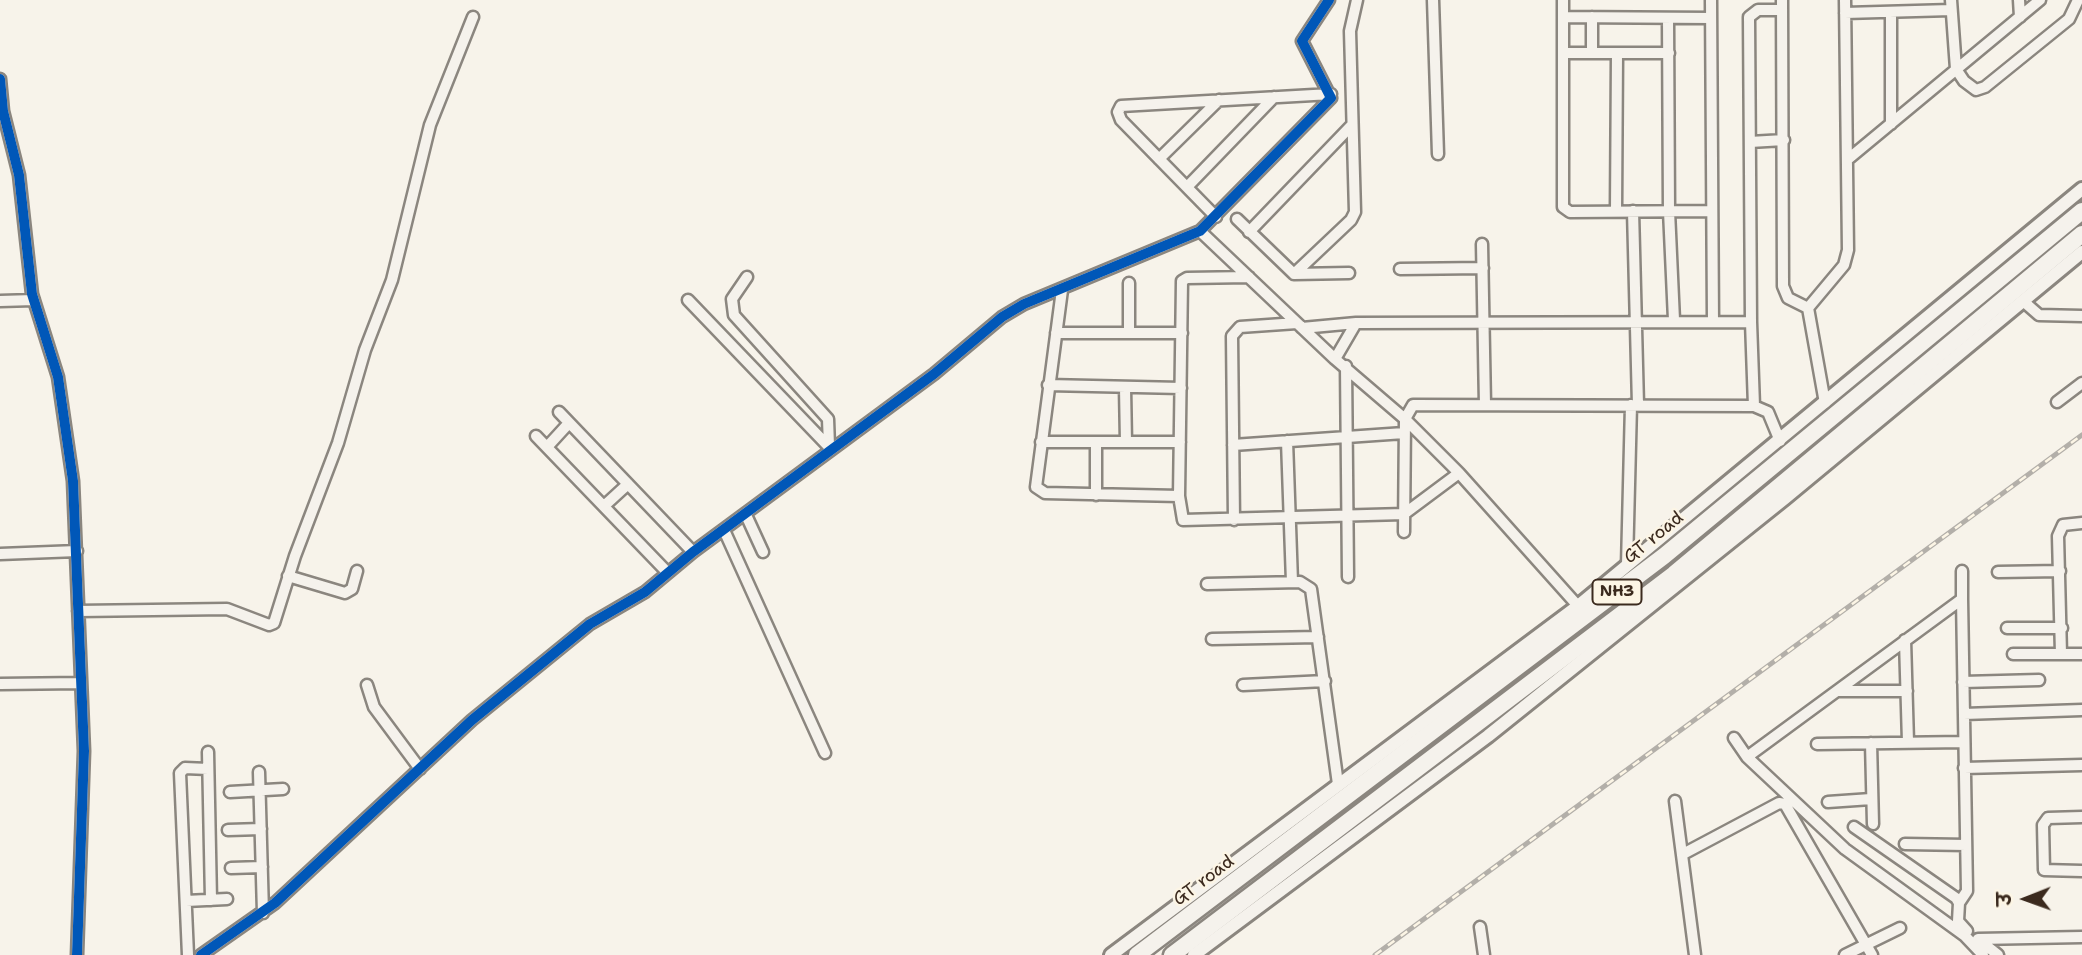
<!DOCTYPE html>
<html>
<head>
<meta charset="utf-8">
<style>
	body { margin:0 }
	#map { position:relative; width:2082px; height:955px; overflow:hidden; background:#f7f3ea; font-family:"Shantell Sans","Playpen Sans Deva",sans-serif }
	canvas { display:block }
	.north { position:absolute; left:1991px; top:864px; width:70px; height:70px; -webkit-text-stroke:5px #fcf5e5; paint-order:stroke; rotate:269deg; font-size:19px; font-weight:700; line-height:28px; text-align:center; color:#3b2a1e }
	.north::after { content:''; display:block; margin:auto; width:24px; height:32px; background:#3b2a1e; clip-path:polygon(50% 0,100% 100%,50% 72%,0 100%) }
</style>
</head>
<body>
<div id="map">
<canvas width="2082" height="955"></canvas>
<div class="north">उ</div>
</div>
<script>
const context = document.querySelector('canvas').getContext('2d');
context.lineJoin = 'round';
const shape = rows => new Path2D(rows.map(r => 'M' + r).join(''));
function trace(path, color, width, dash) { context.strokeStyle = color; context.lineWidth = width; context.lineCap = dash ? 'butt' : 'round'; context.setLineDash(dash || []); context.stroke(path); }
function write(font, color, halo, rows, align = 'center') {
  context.font = font + ' "Shantell Sans",sans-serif'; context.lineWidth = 5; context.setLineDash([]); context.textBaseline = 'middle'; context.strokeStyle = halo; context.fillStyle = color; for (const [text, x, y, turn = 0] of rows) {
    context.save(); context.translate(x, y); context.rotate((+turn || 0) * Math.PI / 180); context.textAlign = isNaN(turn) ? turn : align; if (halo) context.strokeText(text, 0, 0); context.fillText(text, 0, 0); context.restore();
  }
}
const minor = shape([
	[1433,0,1438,154],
	[1563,0,1563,207,1570,212,1711,211],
	[1711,0,1713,321],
	[1782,0,1783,286,1788,298,1808,308],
	[1951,0,1956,69,1964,81,1976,90,1985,87,2069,19,2078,0],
	[2019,0,2020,17],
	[1891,12,1891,124],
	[1845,13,1951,10],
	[1563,17,1711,18],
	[1592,17,1592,53],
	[1668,18,1669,211,1674,320],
	[1564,53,1669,53],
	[0,79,3,111,19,175,32,294,58,377,73,481,84,751,77,955],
	[1750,142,1784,140],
	[1159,159,1219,100],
	[1847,160,2040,0],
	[1187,187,1274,97],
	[1616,211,1617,54],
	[1633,211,1638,405],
	[1216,217,1121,120,1118,112,1121,106,1331,94],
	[1237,219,1294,274,1349,273],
	[1200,231,1335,359,1405,419,1459,473,1578,606],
	[1249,232,1351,126],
	[1482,244,1485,405],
	[1400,269,1483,268],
	[1294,274,1351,220,1355,212,1350,31,1357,0],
	[747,277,732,299,734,315,828,419,829,446],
	[1249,277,1187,278,1182,281,1179,496,1183,520,1404,514,1459,473],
	[1062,290,1036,487,1045,493,1179,496],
	[688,300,830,448],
	[0,301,34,300],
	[2023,301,2039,315,2082,316],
	[1751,322,1749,17,1758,10,1782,10],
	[1302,328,1356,323],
	[1056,333,1182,333],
	[1129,333,1129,283],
	[1335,359,1356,323,1751,322,1754,406],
	[1346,366,1348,577],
	[1048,385,1181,388],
	[1125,388,1126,442],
	[2057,402,2082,383],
	[1825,403,1808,308,1844,265,1848,250,1845,0],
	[559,412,693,552],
	[536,436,667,572],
	[1287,441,1292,582],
	[1041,442,1180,442],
	[1096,442,1096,495],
	[1233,445,1404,433],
	[547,447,569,423],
	[604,506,628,484],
	[746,515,763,552],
	[1234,520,1232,336,1240,327,1297,323],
	[2082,523,2063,525,2058,536,2061,654,2082,654],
	[724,530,825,753],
	[1404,532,1405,419,1413,405,1754,406,1768,412,1780,441],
	[0,554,77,551],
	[1627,565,1631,405],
	[1998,572,2060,571],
	[288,576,345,593,352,589,357,571],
	[1207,584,1300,582,1311,589,1338,784],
	[1962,599,1962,571],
	[78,611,227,609,269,625,274,623,295,556,338,443,365,350,392,280,430,125,473,17],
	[2007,628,2062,628],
	[1212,639,1318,637],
	[1905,640,1908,742],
	[2013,654,2061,654],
	[1963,682,2039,680],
	[0,684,81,683],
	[367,685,374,707,420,769],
	[1243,685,1325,681],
	[1837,691,1907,691],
	[1964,714,2082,710],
	[1734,738,1747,757,1845,849,1965,936,1983,955],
	[1871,743,1873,824],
	[1817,744,1964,742],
	[208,752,211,900],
	[1747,757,1962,599,1967,891,1959,903],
	[1964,768,2082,765],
	[259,772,263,913],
	[230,792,283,789],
	[1675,801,1695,955],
	[1828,802,1871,799],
	[2082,817,2048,818,2043,825,2044,870,2082,871],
	[1854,827,1956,898,1959,903,1958,921,1967,931],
	[228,830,261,829],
	[1905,844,1966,845],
	[1683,854,1779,803,1785,804,1872,955],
	[231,868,262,867],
	[186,901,227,899],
	[1480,927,1484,955],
	[1978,939,2082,937],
	[1979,940,1998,955],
	[188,955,180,773,185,768,208,769],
	[201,955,275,903,472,720,590,624,645,592,693,552,934,374,1002,317,1024,304,1200,231,1331,98,1302,41,1329,0],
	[1845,955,1900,928]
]);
const secondary = shape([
	[1111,955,1578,606,2082,189],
	[1194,955,1488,736,1785,498,2082,252]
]);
const trunk = shape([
	[1137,955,1664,556,2082,211],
	[1172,955,1674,574,2082,234]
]);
trace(minor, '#8b867f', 15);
trace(secondary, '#8b867f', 18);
trace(trunk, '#8b867f', 21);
trace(minor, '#f5f2ec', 10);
trace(secondary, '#f5f2ec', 12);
trace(trunk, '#f5f2ec', 16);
const rail = shape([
	[1375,955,2082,435]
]);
trace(rail, '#b3afa9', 5);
trace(rail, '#fcf5e5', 2.5, [8]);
trace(shape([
	[0,79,3,111,19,175,32,294,58,377,73,481,84,751,77,955],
	[201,955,275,903,472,720,590,624,645,592,693,552,934,374,1002,317,1024,304,1200,231,1331,98,1302,41,1329,0]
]), '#0057b8', 10);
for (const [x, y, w] of [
	[1617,592,49]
]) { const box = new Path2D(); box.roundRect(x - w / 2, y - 12.5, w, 25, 5); context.fillStyle = '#fcf5e5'; context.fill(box); trace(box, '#3b2a1e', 2); }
write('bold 16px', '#3b2a1e', null, [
	["NH3",1617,592]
]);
write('18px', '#3b2a1e', '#fcf5e5', [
	["GT road",1654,538,-39],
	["GT road",1204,881,-37]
]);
</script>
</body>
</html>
